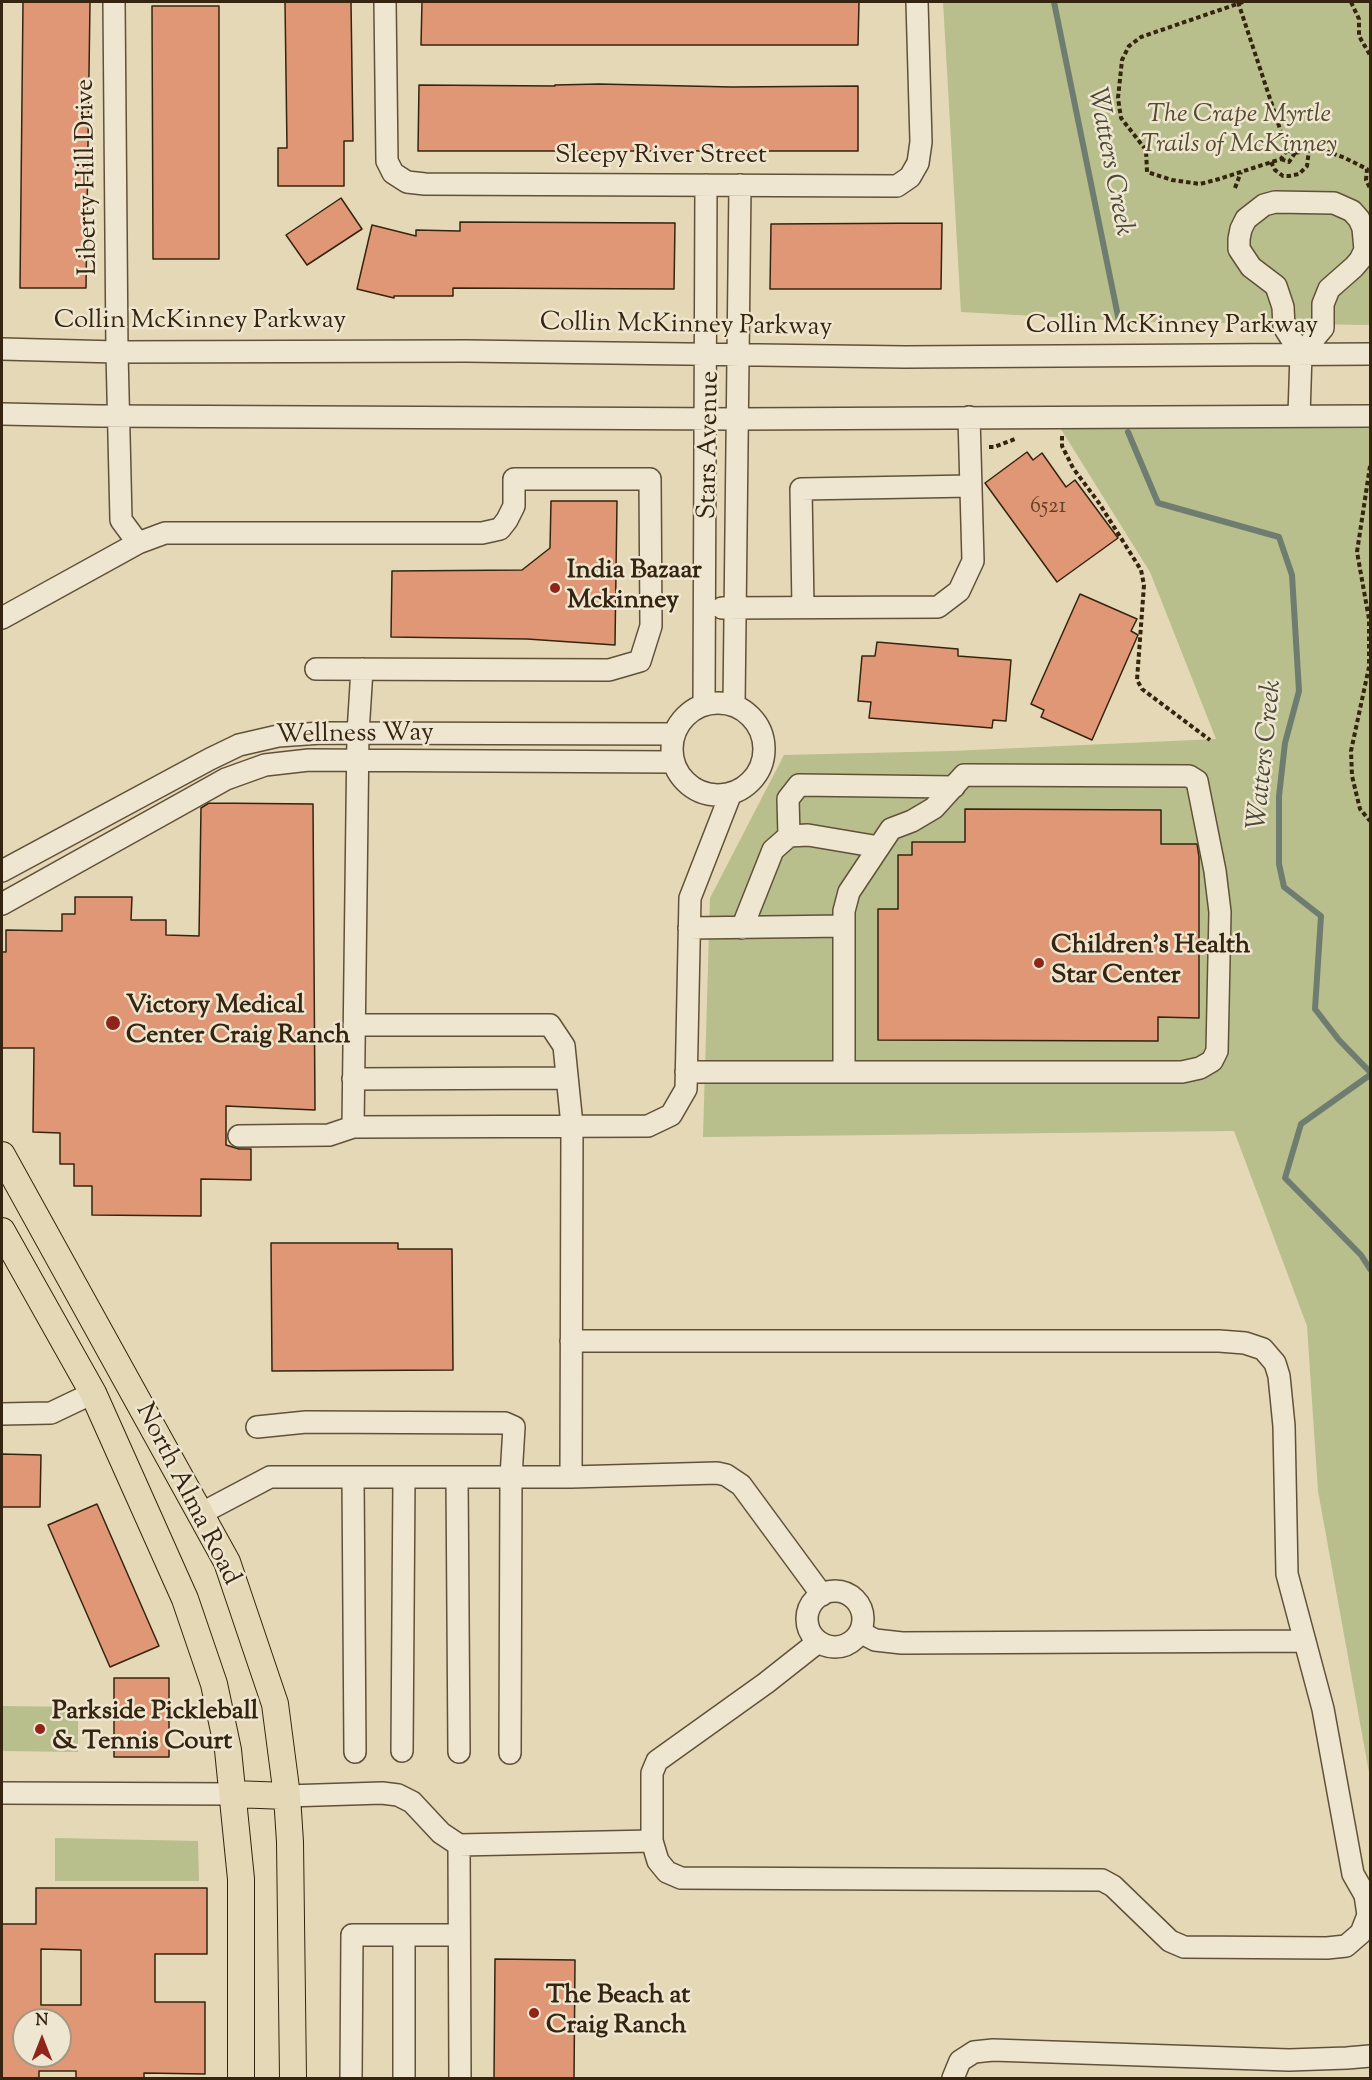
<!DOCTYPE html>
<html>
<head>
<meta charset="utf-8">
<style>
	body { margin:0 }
	#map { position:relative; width:1372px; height:2080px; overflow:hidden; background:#e5d8b7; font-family:"Sorts Mill Goudy",serif }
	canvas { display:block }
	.frame { position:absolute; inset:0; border:3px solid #35240f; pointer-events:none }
	.north { position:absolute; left:12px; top:2008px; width:60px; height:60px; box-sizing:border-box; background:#eee6d0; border:2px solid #a49883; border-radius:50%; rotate:0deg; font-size:16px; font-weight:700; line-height:24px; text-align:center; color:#35240f }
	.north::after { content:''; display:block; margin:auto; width:21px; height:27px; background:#8f2418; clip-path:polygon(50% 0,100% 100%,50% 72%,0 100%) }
</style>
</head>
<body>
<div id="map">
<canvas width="1372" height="2080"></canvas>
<div class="frame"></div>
<div class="north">N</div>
</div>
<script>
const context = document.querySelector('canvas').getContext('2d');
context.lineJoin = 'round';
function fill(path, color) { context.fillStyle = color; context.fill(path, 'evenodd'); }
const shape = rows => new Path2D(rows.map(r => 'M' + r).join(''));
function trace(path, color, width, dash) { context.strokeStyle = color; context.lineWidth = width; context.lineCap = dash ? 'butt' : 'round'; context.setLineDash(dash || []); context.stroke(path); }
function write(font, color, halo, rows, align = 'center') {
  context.font = font + ' "Sorts Mill Goudy",serif'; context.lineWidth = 5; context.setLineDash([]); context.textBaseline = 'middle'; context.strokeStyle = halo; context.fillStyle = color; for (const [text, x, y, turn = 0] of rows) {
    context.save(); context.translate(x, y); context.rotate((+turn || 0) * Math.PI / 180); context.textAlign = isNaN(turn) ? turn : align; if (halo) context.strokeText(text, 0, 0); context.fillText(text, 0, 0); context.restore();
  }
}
fill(shape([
	[943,2,1370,2,1370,325,1145,322,961,312],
	[1370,425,1370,1778,1318,1491,1307,1326,1234,1131,703,1137,710,898,784,755,952,751,1216,739,1150,572,1059,426],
	[2,1706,78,1707,78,1752,2,1751],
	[55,1838,198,1841,199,1881,55,1881]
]), '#b8be8c');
trace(shape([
	[1054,2,1121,331],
	[1128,432,1158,503,1279,537,1292,575,1299,691,1285,743,1279,796,1279,864,1284,887,1321,916,1315,1009,1339,1040,1370,1072],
	[1370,1075,1301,1124,1285,1178,1361,1255,1370,1269]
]), '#6f7d71', 6);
const building = shape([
	[23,2,90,2,86,288,20,288,23,2],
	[285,2,351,2,353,141,344,141,344,186,278,186,278,148,287,148,285,2],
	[422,2,859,2,858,45,421,45,422,2],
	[152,6,219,6,219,259,153,259,152,6],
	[599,84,732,87,858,86,858,151,418,151,419,85,555,86,555,85,599,84],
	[341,198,362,229,307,265,286,235,341,198],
	[460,222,675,223,674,289,453,288,453,296,394,296,394,298,357,289,372,225,416,236,416,230,460,231,460,222],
	[942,223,941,289,770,289,771,224,942,223],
	[1027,452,1033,460,1042,453,1066,487,1075,480,1118,538,1057,582,985,483,1027,452],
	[551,501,617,501,615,645,527,639,391,637,392,571,522,570,550,548,551,501],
	[1080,594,1137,619,1131,631,1138,635,1092,740,1041,717,1044,710,1031,704,1080,594],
	[877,642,958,649,958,656,1011,660,1006,721,993,720,992,728,869,718,871,702,858,701,862,656,875,656,877,642],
	[209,803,313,804,315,1110,226,1106,226,1145,239,1149,251,1149,251,1180,201,1179,201,1216,92,1215,92,1186,74,1186,74,1164,60,1164,60,1133,33,1132,34,1048,2,1048,2,952,6,952,6,930,62,931,62,914,75,914,75,897,132,897,131,920,166,920,166,935,199,936,201,808,209,803],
	[965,809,1161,810,1161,844,1197,844,1199,857,1199,1018,1158,1017,1158,1041,878,1040,878,909,898,909,898,855,912,855,912,842,965,842,965,809],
	[271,1243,398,1243,398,1249,452,1249,453,1370,272,1371,271,1243],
	[2,1454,41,1455,40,1507,2,1507,2,1454],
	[97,1504,159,1646,110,1667,48,1525,97,1504],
	[114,1678,169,1678,169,1757,114,1757,114,1678],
	[36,1888,207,1888,207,1954,155,1954,155,2002,205,2002,205,2074,144,2073,144,2079,76,2079,76,2071,39,2071,39,2079,2,2079,2,1924,36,1924,36,1888],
	[41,1949,81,1950,81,2005,41,2005,41,1949],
	[24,2020,60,2020,60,2056,24,2056,24,2020],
	[495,1959,575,1960,574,2079,494,2079,495,1959]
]);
fill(building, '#e09776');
trace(building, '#35240f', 1.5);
const minor = shape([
	[114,2,117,352,121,520,138,543],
	[385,2,387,161,393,173,407,182,425,184,897,186,910,177,918,163,921,142,917,2],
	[2,349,117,352,466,351,905,357,1370,354],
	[2,414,99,416,738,419,1370,416],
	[1299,415,1301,354,1284,327,1283,307,1276,286,1251,267,1239,249,1239,239,1241,229,1246,219,1264,205,1275,202,1334,203,1352,211,1359,219,1363,228,1365,250,1360,260,1354,267,1329,289,1323,304,1323,328,1301,354],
	[803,607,801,489,971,486],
	[722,608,938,607,959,591,973,561,969,417],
	[2,618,138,543,165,533,482,533,500,529,507,520,514,506,514,479,650,479,651,626,640,661,609,670,316,669],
	'672 749a46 46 0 1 1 92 0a46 46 0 1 1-92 0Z',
	[704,704,706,185],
	[734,705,740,185],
	[789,836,788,799,799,785,954,787],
	[2,871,210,759,239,745,278,736,321,733,674,734],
	[2,904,226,779,265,765,309,760,673,762],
	[844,926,844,1072],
	[742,928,773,850,789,836,808,835,879,847],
	[354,1025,550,1025,564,1046,572,1125,571,1477],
	[686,1072,1182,1072,1200,1068,1212,1061,1217,1051,1220,912,1215,871,1197,781,1189,776,964,775,934,808,912,821,891,829,849,892,844,911,844,926,689,928],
	[353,1079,566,1078],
	[353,1127,358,733,362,669],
	[239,1136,329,1135,353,1127,648,1126,671,1115,686,1089,690,898,731,793],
	[2,1414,51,1413,93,1393],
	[257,1427,306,1422,505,1423,514,1427,511,1477,510,1753],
	[353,1477,355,1752],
	[457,1477,459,1752],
	[200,1514,270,1477,571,1477,717,1473,726,1475,741,1485,822,1595],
	'807 1619a28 28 0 1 1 56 0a28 28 0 1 1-56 0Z',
	[860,1632,875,1640,902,1643,1305,1641],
	[402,1751,404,1477],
	[2,1793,233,1794],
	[287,1796,382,1793,398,1795,412,1802,441,1833,459,1845,652,1841,658,1861,667,1872,681,1878,1102,1880,1113,1886,1170,1941,1184,1947,1327,1948,1346,1946,1361,1933,1368,1915,1365,1895,1353,1874,1323,1709,1287,1574,1284,1426,1279,1376,1275,1363,1263,1349,1245,1343,1219,1341,571,1341],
	[652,1841,652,1773,657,1761,766,1683,818,1642],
	[459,1845,460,2078],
	[351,2078,352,1935,459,1935],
	[404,2078,404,1935],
	[953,2078,960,2061,974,2052,993,2050,1289,2060,1347,2058,1370,2056]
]);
const major = shape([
	[2,1155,227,1562,275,1704,287,1796,290,1842,293,2078],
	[2,1231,93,1393,185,1599,214,1684,228,1750,241,1879,241,2078],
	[233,1794,287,1796]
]);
trace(minor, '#615139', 24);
trace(major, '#35240f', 28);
trace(shape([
	[1238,2,1287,150,1295,153,1309,150,1329,152,1345,158,1367,169,1366,180,1370,188],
	[1243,2,1141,37,1129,46,1122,60,1118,98,1121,118,1146,150,1147,172,1172,180,1200,184,1219,179,1281,159,1287,150],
	[1351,2,1359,19,1359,36,1370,55],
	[1281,159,1289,162,1295,153],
	[1271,162,1275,170,1283,176,1289,176,1299,174,1307,166,1309,150],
	[1235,188,1241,172],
	[1062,436,1062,446,1073,468,1099,503,1141,570,1144,585,1137,680,1142,689,1210,740],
	[989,447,994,447,1015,439],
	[1370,466,1357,552,1369,619,1369,667,1351,751,1352,776,1360,809,1370,821]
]), '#35240f', 4, [4.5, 3]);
trace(minor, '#eee6d0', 21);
trace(major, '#e5d8b7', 26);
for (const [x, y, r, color] of [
	[555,588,6,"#8f2418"],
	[1039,963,6,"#8f2418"],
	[113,1023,8,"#8f2418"],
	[40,1729,6,"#8f2418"],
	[534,2013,6,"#8f2418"]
]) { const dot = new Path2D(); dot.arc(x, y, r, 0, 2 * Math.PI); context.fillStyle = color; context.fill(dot); trace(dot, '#eee6d0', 2); }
write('22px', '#604129', null, [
	["6521",1048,508]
]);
write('italic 26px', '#564a2e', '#eee6d0', [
	["The Crape Myrtle",1239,117],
	["Trails of McKinney",1239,147]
]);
write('26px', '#35240f', '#eee6d0', [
	["Sleepy River Street",661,158],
	["Liberty Hill Drive",89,177,-91],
	["Collin McKinney Parkway",200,323],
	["Collin McKinney Parkway",686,327,1],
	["Collin McKinney Parkway",1172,328],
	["Stars Avenue",711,445,-89],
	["Wellness Way",355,736,-1],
	["North Alma Road",186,1495,63]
]);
write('bold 26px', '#35240f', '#eee6d0', [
	["India Bazaar",567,573],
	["Mckinney",567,603],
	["Children's Health",1051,948],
	["Star Center",1051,978],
	["Victory Medical",126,1008],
	["Center Craig Ranch",126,1038],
	["Parkside Pickleball",52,1714],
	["& Tennis Court",52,1744],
	["The Beach at",546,1998],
	["Craig Ranch",546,2028]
], 'left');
write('italic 27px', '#4d4938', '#eee6d0', [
	["Watters Creek",1108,162,79],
	["Watters Creek",1267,755,-84]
]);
</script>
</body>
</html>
